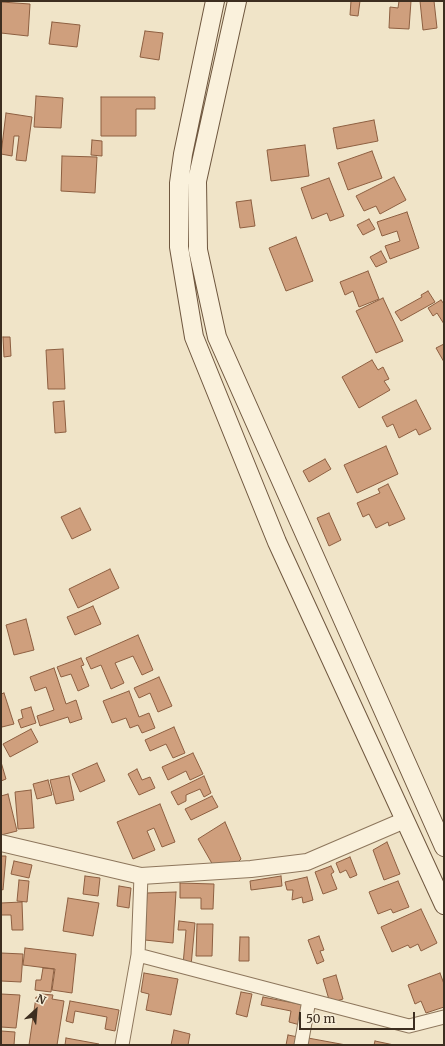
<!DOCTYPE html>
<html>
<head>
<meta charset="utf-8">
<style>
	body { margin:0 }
	#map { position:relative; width:445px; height:1046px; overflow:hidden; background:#f0e4c8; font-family:Merriweather,serif }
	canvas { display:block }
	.frame { position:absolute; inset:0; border:2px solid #3d2e20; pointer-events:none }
	.north { position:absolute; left:16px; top:990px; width:40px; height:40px; -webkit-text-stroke:3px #f7eed8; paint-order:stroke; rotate:26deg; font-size:11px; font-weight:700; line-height:16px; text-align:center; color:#3d2e20 }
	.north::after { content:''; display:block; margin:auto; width:14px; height:18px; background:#3d2e20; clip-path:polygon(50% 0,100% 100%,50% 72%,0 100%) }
	.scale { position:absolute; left:299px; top:1012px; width:116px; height:18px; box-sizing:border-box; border:2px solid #3d2e20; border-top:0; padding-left:5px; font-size:12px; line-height:14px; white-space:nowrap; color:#3d2e20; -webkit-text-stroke:3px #f7eed8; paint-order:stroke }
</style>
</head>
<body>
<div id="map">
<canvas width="445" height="1046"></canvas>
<div class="frame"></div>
<div class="north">N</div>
<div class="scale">50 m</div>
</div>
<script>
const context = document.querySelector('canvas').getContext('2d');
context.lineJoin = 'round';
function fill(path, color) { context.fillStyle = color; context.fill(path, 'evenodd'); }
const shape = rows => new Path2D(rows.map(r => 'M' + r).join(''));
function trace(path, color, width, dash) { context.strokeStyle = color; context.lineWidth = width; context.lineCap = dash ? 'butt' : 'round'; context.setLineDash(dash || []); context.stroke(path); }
const building = shape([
	[351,1,360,1,358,16,350,15,351,1],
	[399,1,411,1,409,29,389,28,390,7,398,8,399,1],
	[420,1,434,1,437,28,423,30,420,1],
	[1,2,30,4,28,36,1,33,1,2],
	[52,22,80,25,77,47,49,44,52,22],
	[145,31,163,33,159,60,140,57,145,31],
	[36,96,63,98,61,128,34,127,36,96],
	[101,97,155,97,155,109,136,109,136,136,101,136,101,97],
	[6,113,32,117,26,161,16,160,19,136,14,136,12,156,1,154,6,113],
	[374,120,378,141,337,149,333,128,374,120],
	[92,140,102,141,102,156,91,155,92,140],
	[305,145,309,176,271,181,267,150,305,145],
	[372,151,382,178,348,190,338,163,372,151],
	[62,156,97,157,95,193,61,191,62,156],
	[394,177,406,200,380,214,376,206,364,211,356,196,394,177],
	[329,178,344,216,330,221,327,213,312,219,301,188,329,178],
	[251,200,255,226,240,228,236,202,251,200],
	[407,212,419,248,390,259,385,246,400,241,397,231,382,236,377,222,407,212],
	[369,219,375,229,363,235,357,225,369,219],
	[296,237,313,281,286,291,269,248,296,237],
	[381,251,387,262,376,267,370,257,381,251],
	[368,271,379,299,359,307,353,291,345,295,340,282,368,271],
	[428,291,435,302,401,321,395,312,422,297,421,295,428,291],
	[383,298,403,341,376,353,356,311,383,298],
	[441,300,444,304,444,324,437,313,433,316,428,308,441,300],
	[3,337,10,337,11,356,4,357,3,337],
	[444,344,444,362,436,348,444,344],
	[63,349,65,389,48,389,46,350,63,349],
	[372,360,378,370,383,367,389,379,384,381,390,390,359,408,342,377,372,360],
	[416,400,431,429,419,435,416,429,399,438,393,424,387,427,382,417,416,400],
	[64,401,66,432,55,433,53,402,64,401],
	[386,446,398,474,357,493,344,465,386,446],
	[325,459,331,469,309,482,303,471,325,459],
	[388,484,405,519,389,526,388,522,376,528,369,514,363,517,357,503,380,493,378,489,388,484],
	[80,508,91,530,72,539,61,517,80,508],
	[329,513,341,540,329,546,317,518,329,513],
	[110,569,119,588,78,608,69,589,110,569],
	[93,606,101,624,75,635,67,617,93,606],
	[26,619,34,650,14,655,6,625,26,619],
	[138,635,153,670,142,675,133,656,115,663,124,683,111,689,101,665,91,669,86,658,138,635],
	[81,658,84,665,81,666,89,686,78,691,71,674,61,677,57,667,81,658],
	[54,668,66,704,76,700,82,719,70,723,68,717,40,726,37,716,54,710,46,687,35,691,30,677,54,668],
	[159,677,172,706,158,712,150,693,139,698,134,688,159,677],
	[129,691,139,717,149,713,155,728,142,733,138,725,130,728,126,718,112,723,103,701,129,691],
	[4,693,14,724,2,727,1,725,1,694,4,693],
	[31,707,36,723,21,728,18,720,23,718,21,710,31,707],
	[174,727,185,753,173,758,166,744,150,751,145,740,174,727],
	[31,729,38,742,10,757,3,744,31,729],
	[193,753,203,774,190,780,186,771,168,780,162,767,193,753],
	[1,762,6,779,1,781,1,762],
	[97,763,105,781,80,792,72,774,97,763],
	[137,769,142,780,150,777,155,788,139,795,128,774,137,769],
	[69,776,74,800,56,804,50,780,69,776],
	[204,776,211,793,204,797,200,789,186,795,186,801,178,805,171,792,204,776],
	[48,780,52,795,37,799,33,784,48,780],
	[31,790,34,828,18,829,15,792,31,790],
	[8,794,17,831,1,835,1,796,8,794],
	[212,796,218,807,191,820,185,809,212,796],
	[160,804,175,842,162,847,154,828,147,831,155,850,133,859,117,822,160,804],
	[225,822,241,859,231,869,214,867,198,839,225,822],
	[387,842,400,874,384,880,373,850,387,842],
	[1,856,6,856,3,890,1,889,1,856],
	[350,857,357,875,350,878,346,870,340,873,336,863,350,857],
	[14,861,32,865,29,878,11,874,14,861],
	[331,866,334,872,331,874,337,889,323,894,315,872,331,866],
	[85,876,100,878,98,896,83,894,85,876],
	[281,876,282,886,251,890,250,881,281,876],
	[307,877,313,900,303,903,302,897,292,900,293,890,287,890,285,882,307,877],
	[19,880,29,881,27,902,17,901,19,880],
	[398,881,409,907,393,913,391,909,378,914,369,892,398,881],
	[180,883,214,884,213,909,201,909,201,898,180,898,180,883],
	[119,886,131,888,129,908,117,906,119,886],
	[176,892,173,943,145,940,147,893,176,892],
	[68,898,99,903,93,936,63,931,68,898],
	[22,902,23,930,12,930,11,915,1,915,1,903,22,902],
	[421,909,437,943,421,951,418,944,410,948,408,945,392,952,381,927,421,909],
	[179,921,195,923,191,966,183,965,186,930,178,930,179,921],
	[197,924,213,924,212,956,196,956,197,924],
	[319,936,324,950,320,951,324,961,317,964,308,940,319,936],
	[240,937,249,937,249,961,239,961,240,937],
	[25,948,76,954,72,993,52,990,55,969,23,965,25,948],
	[1,953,23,954,21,982,1,981,1,953],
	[43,968,54,969,51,992,35,990,36,980,41,980,43,968],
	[144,973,178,979,171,1015,146,1010,149,994,141,992,144,973],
	[440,973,444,984,444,1007,426,1013,421,1001,415,1004,408,985,440,973],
	[336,975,343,999,330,1003,323,979,336,975],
	[241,992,252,994,247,1017,236,1014,241,992],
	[1,994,20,995,16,1028,1,1027,1,994],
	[42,994,53,995,52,999,64,1001,57,1045,29,1045,36,997,42,998,42,994],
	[263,997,304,1005,300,1025,289,1022,291,1011,261,1005,263,997],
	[70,1001,119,1010,115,1031,105,1029,107,1017,75,1011,73,1023,66,1021,70,1001],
	[174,1030,190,1034,188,1045,171,1045,174,1030],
	[1,1031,15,1032,14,1045,1,1045,1,1031],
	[288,1035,298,1037,297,1045,286,1045,288,1035],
	[66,1038,99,1044,98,1045,65,1045,66,1038],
	[308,1038,346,1045,306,1045,308,1038],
	[375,1041,394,1045,374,1045,375,1041]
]);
fill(building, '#cf9f7d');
trace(building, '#8d5f41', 1);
const minor = shape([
	[138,955,409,1026,444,1017],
	[122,1045,138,955,141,876],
	[301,1045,309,1000]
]);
const tertiary = shape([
	[1,843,141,876,251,869,307,862,405,820]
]);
const secondary = shape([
	[215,1,183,154,179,183,179,247,194,337,277,542,444,905],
	[237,1,197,181,198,250,217,337,444,847]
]);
trace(minor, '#8d765c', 15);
trace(tertiary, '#8d765c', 18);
trace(secondary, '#6f573f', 20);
trace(minor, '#faf1dc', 13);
trace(tertiary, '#faf1dc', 16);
trace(secondary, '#faf1dc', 18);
</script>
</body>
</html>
